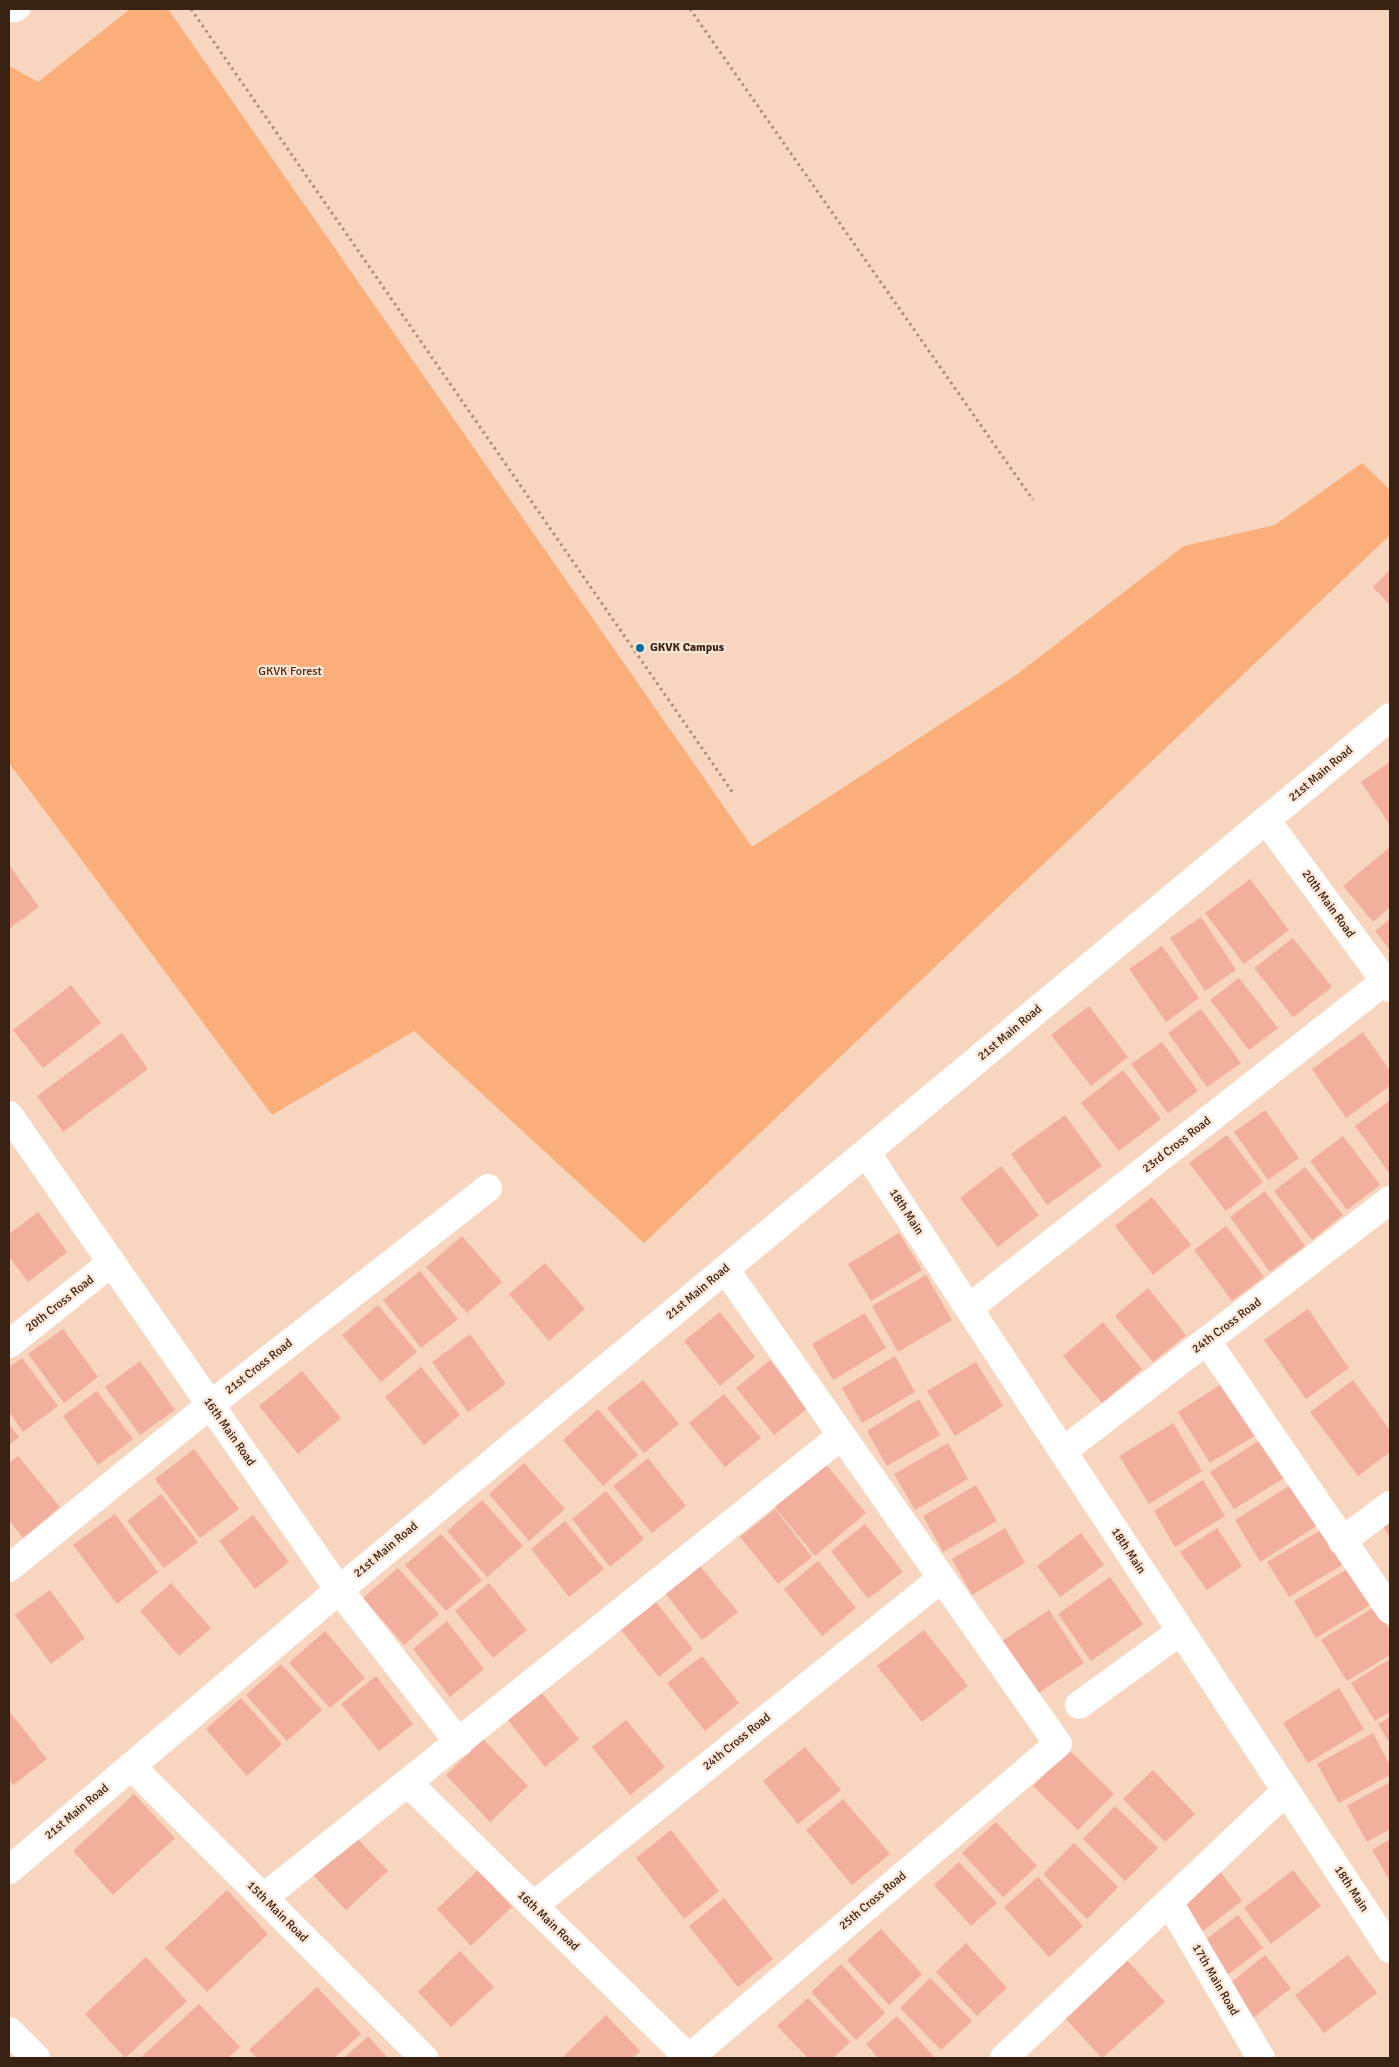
<!DOCTYPE html>
<html>
<head>
<meta charset="utf-8">
<style>
	body { margin:0 }
	#map { position:relative; width:1399px; height:2067px; overflow:hidden; background:#f8d5be; font-family:Signika,sans-serif }
	canvas { display:block }
	.frame { position:absolute; inset:0; border:10px solid #382213; pointer-events:none }
</style>
</head>
<body>
<div id="map">
<canvas width="1399" height="2067"></canvas>
<div class="frame"></div>
</div>
<script>
const context = document.querySelector('canvas').getContext('2d');
context.lineJoin = 'round';
function fill(path, color) { context.fillStyle = color; context.fill(path, 'evenodd'); }
const shape = rows => new Path2D(rows.map(r => 'M' + r).join(''));
function trace(path, color, width, dash) { context.strokeStyle = color; context.lineWidth = width; context.lineCap = dash ? 'butt' : 'round'; context.setLineDash(dash || []); context.stroke(path); }
function write(font, color, halo, rows, align = 'center') {
  context.font = font + ' Signika,sans-serif'; context.lineWidth = 4.5; context.setLineDash([]); context.textBaseline = 'middle'; context.strokeStyle = halo; context.fillStyle = color; for (const [text, x, y, turn = 0] of rows) {
    context.save(); context.translate(x, y); context.rotate((+turn || 0) * Math.PI / 180); context.textAlign = isNaN(turn) ? turn : align; if (halo) context.strokeText(text, 0, 0); context.fillText(text, 0, 0); context.restore();
  }
}
fill(shape([
	[130,9,168,9,752,847,1016,675,1184,546,1275,525,1362,463,1390,490,1390,535,644,1243,414,1031,272,1115,9,763,9,66,38,82]
]), '#faae7a');
fill(shape([
	[1390,570,1390,605,1373,587],
	[1390,762,1390,825,1361,782],
	[1389,848,1390,907,1373,922,1343,886],
	[9,865,39,907,9,929],
	[1250,879,1289,930,1244,964,1205,913],
	[1201,917,1236,970,1205,991,1170,938],
	[1390,919,1390,950,1375,931],
	[1293,938,1332,987,1293,1017,1254,968],
	[1162,946,1199,998,1166,1022,1129,969],
	[1239,978,1278,1028,1249,1050,1210,1000],
	[71,985,101,1023,43,1068,13,1030],
	[1089,1006,1128,1057,1091,1086,1051,1035],
	[1201,1009,1241,1063,1207,1087,1168,1033],
	[1363,1032,1390,1071,1390,1086,1346,1118,1312,1069],
	[122,1033,148,1069,63,1132,37,1096],
	[1162,1042,1198,1091,1168,1113,1131,1064],
	[1123,1070,1161,1119,1119,1151,1081,1103],
	[1390,1100,1390,1174,1355,1126],
	[1265,1110,1299,1158,1268,1180,1234,1132],
	[1065,1115,1102,1166,1047,1205,1011,1154],
	[1227,1135,1263,1182,1226,1211,1189,1163],
	[1343,1136,1380,1185,1347,1210,1310,1161],
	[1001,1166,1039,1215,998,1247,960,1198],
	[1305,1167,1343,1215,1312,1240,1274,1191],
	[1265,1191,1305,1246,1270,1272,1230,1217],
	[1152,1197,1191,1245,1153,1275,1115,1226],
	[38,1212,67,1252,28,1282,9,1257,9,1234],
	[1226,1226,1264,1277,1232,1301,1194,1250],
	[899,1233,922,1270,871,1301,848,1264],
	[462,1236,502,1282,467,1313,426,1267],
	[545,1263,585,1309,549,1341,509,1294],
	[420,1271,458,1319,421,1348,383,1300],
	[926,1275,952,1320,898,1352,872,1306],
	[1148,1288,1186,1335,1153,1362,1115,1316],
	[378,1305,417,1352,381,1382,342,1335],
	[1308,1309,1349,1368,1306,1399,1264,1340],
	[720,1312,755,1357,720,1386,684,1341],
	[865,1313,886,1348,833,1380,812,1344],
	[1103,1322,1142,1369,1102,1403,1063,1356],
	[63,1329,98,1377,64,1403,28,1354],
	[470,1334,506,1384,468,1412,432,1362],
	[895,1356,915,1392,862,1423,842,1388],
	[22,1358,58,1406,23,1432,9,1412,9,1367],
	[770,1360,808,1408,774,1435,736,1388],
	[140,1361,175,1410,140,1435,105,1387],
	[976,1362,1003,1406,955,1436,927,1391],
	[421,1367,460,1415,424,1445,385,1397],
	[302,1371,341,1418,298,1454,259,1406],
	[643,1380,679,1424,644,1453,607,1408],
	[1353,1380,1390,1430,1390,1452,1358,1476,1310,1412],
	[1223,1383,1256,1435,1210,1463,1178,1412],
	[97,1391,133,1439,98,1465,63,1416],
	[724,1394,761,1438,725,1467,689,1423],
	[919,1399,940,1435,887,1466,867,1431],
	[598,1409,638,1455,603,1486,563,1440],
	[1173,1423,1202,1471,1149,1504,1119,1456],
	[9,1424,19,1437,9,1445],
	[1260,1440,1284,1478,1234,1509,1210,1472],
	[948,1443,968,1479,915,1510,894,1474],
	[194,1449,239,1509,200,1538,155,1479],
	[18,1456,60,1507,23,1538,9,1520,9,1463],
	[648,1458,686,1506,652,1533,613,1486],
	[823,1461,866,1513,815,1556,772,1504],
	[524,1463,565,1509,529,1541,489,1494],
	[1203,1480,1225,1516,1175,1547,1154,1511],
	[1292,1484,1318,1525,1260,1562,1235,1520],
	[976,1485,997,1521,943,1552,923,1516],
	[606,1491,644,1539,610,1567,572,1519],
	[161,1494,198,1542,164,1568,127,1521],
	[482,1500,523,1546,487,1577,447,1531],
	[775,1509,812,1557,778,1584,740,1537],
	[115,1514,158,1572,117,1604,73,1545],
	[253,1515,289,1562,255,1589,219,1541],
	[1390,1517,1390,1537,1381,1524],
	[565,1521,604,1569,569,1597,531,1549],
	[865,1524,903,1572,868,1599,831,1551],
	[1005,1528,1025,1563,972,1595,952,1559],
	[1217,1528,1242,1566,1207,1590,1180,1552],
	[1321,1530,1342,1565,1289,1597,1267,1562],
	[1081,1533,1104,1565,1060,1597,1037,1566],
	[441,1534,482,1580,446,1611,405,1565],
	[818,1561,856,1608,822,1636,784,1589],
	[699,1565,738,1612,702,1640,665,1593],
	[398,1568,439,1614,404,1645,363,1598],
	[1349,1568,1370,1605,1316,1638,1294,1601],
	[1110,1577,1143,1624,1091,1661,1058,1614],
	[171,1583,211,1628,179,1656,140,1611],
	[489,1583,527,1630,493,1658,455,1611],
	[50,1590,85,1638,51,1664,15,1615],
	[656,1602,693,1649,659,1677,621,1630],
	[1376,1606,1390,1631,1390,1655,1347,1681,1321,1640],
	[1049,1610,1084,1663,1037,1694,1002,1641],
	[447,1621,484,1669,450,1697,413,1649],
	[924,1630,968,1686,922,1722,877,1666],
	[325,1631,365,1678,330,1708,289,1663],
	[702,1656,739,1703,705,1731,667,1683],
	[1390,1659,1390,1712,1375,1721,1351,1683],
	[281,1664,322,1710,287,1741,246,1695],
	[376,1676,413,1724,379,1751,341,1704],
	[1339,1688,1364,1729,1308,1763,1283,1723],
	[541,1692,579,1739,545,1767,507,1719],
	[241,1698,282,1744,247,1776,206,1729],
	[9,1711,47,1759,13,1785,9,1780],
	[1390,1717,1390,1744,1378,1724],
	[626,1720,665,1767,630,1795,592,1747],
	[1373,1733,1390,1765,1390,1775,1339,1803,1317,1764],
	[483,1739,528,1786,490,1822,446,1775],
	[805,1747,841,1790,798,1824,763,1781],
	[1069,1750,1114,1794,1078,1830,1033,1786],
	[1153,1770,1195,1814,1165,1842,1123,1799],
	[1390,1782,1390,1829,1367,1842,1347,1806],
	[134,1794,175,1838,113,1895,73,1851],
	[843,1799,890,1854,852,1885,806,1830],
	[1115,1806,1158,1848,1125,1881,1083,1839],
	[996,1822,1037,1866,1003,1897,962,1853],
	[671,1830,719,1891,684,1919,636,1858],
	[354,1835,388,1871,346,1910,312,1874],
	[1390,1839,1390,1881,1372,1850],
	[1074,1843,1118,1887,1087,1919,1043,1874],
	[959,1862,997,1903,971,1926,934,1885],
	[478,1870,512,1907,471,1946,437,1909],
	[1219,1870,1242,1901,1200,1933,1177,1902],
	[1293,1870,1321,1906,1271,1944,1244,1908],
	[1038,1877,1083,1926,1049,1957,1004,1907],
	[227,1890,268,1934,207,1992,165,1948],
	[724,1898,773,1959,738,1987,689,1926],
	[1238,1915,1263,1948,1226,1976,1201,1943],
	[881,1929,922,1974,889,2005,847,1960],
	[966,1943,1007,1988,977,2016,936,1972],
	[460,1951,494,1987,451,2027,418,1992],
	[1265,1955,1291,1988,1249,2021,1223,1989],
	[1348,1955,1377,1993,1324,2033,1295,1995],
	[146,1957,187,2001,125,2058,85,2014],
	[1124,1957,1165,2002,1102,2058,1062,2015],
	[841,1964,885,2013,856,2040,811,1992],
	[930,1978,972,2021,941,2050,900,2008],
	[317,1987,361,2034,334,2058,257,2058,249,2050],
	[808,1998,850,2042,833,2058,808,2058,777,2026],
	[199,2004,240,2047,228,2058,140,2058],
	[606,2015,640,2051,633,2058,562,2058],
	[897,2016,935,2058,878,2058,866,2044],
	[368,2036,388,2058,344,2058]
]), '#f3af9e');
trace(shape([
	[191,9,733,793],
	[690,9,1033,500]
]), '#aa8c78', 3, [2.5, 4]);
trace(shape([
	[13,9,14,12,20,9]
]), '#fff', 21);
trace(shape([
	[1266,820,1390,988],
	[9,1115,339,1590,459,1743],
	[866,1152,1390,1949],
	[969,1308,1385,981],
	[1207,1341,1390,1610],
	[9,1344,111,1263],
	[1063,1451,1390,1200],
	[1342,1541,1390,1505],
	[9,1568,210,1405,488,1188],
	[1079,1705,1181,1631],
	[131,1766,424,2058],
	[408,1783,689,2058,1058,1744,725,1269],
	[9,1870,339,1590,1390,717],
	[263,1898,841,1436],
	[1169,1902,1261,2058],
	[533,1906,942,1578],
	[9,2031,36,2058],
	[1004,2058,1286,1791]
]), '#fff', 28);
for (const [x, y, r, color] of [
	[640,648,5,"#006d99"]
]) { const dot = new Path2D(); dot.arc(x, y, r, 0, 2 * Math.PI); context.fillStyle = color; context.fill(dot); trace(dot, '#fde5d6', 2); }
write('bold 12px', '#382213', '#fde5d6', [
	["GKVK Campus",650,648]
], 'left');
write('12px', '#4b290f', '#fde5d6', [
	["GKVK Forest",290,672]
]);
write('12px', '#382213', '#fde5d6', [
	["21st Main Road",1321,774,-40],
	["20th Main Road",1328,904,54],
	["21st Main Road",1010,1033,-40],
	["23rd Cross Road",1177,1145,-38],
	["18th Main",906,1212,57],
	["21st Main Road",698,1292,-40],
	["20th Cross Road",60,1304,-38],
	["24th Cross Road",1227,1326,-37],
	["21st Cross Road",259,1367,-38],
	["16th Main Road",229,1432,55],
	["21st Main Road",386,1550,-40],
	["18th Main",1128,1551,57],
	["24th Cross Road",737,1742,-39],
	["21st Main Road",77,1812,-40],
	["18th Main",1351,1889,57],
	["25th Cross Road",873,1901,-40],
	["15th Main Road",277,1912,45],
	["16th Main Road",548,1921,44],
	["17th Main Road",1215,1980,60]
]);
</script>
</body>
</html>
